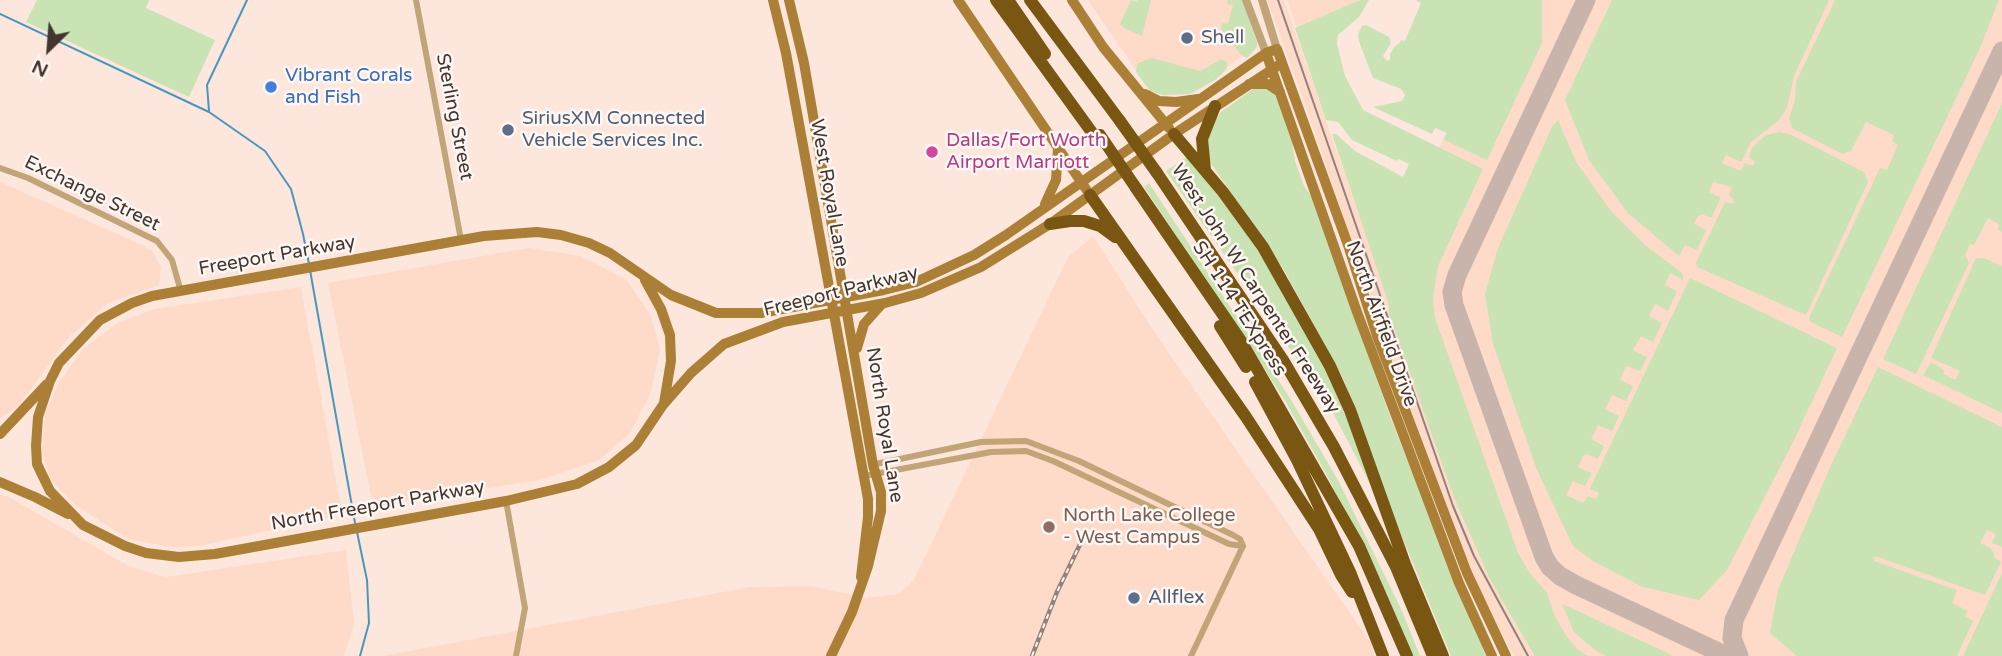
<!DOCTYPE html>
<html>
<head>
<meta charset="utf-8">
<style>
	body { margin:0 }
	#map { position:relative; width:2002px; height:656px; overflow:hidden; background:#fde7dc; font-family:"Varela Round",sans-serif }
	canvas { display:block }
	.north { position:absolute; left:14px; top:14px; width:70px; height:70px; -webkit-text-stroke:5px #fff7f4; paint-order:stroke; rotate:205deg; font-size:19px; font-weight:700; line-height:28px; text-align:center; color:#44362f }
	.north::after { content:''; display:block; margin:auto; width:24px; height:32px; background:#44362f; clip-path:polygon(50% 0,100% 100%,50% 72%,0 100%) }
</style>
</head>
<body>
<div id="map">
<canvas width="2002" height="656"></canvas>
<div class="north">N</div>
</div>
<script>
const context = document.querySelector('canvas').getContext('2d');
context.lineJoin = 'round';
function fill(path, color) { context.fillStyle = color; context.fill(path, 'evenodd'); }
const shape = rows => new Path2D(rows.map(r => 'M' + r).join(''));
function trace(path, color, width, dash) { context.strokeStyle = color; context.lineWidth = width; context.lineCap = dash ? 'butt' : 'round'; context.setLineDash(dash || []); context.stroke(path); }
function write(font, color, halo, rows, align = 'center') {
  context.font = font + ' "Varela Round",sans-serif'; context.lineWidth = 5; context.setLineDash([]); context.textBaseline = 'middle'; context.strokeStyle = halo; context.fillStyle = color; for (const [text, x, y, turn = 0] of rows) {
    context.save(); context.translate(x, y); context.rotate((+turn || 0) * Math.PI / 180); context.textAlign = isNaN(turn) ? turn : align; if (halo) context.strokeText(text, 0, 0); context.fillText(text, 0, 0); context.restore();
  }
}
fill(shape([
	[1088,0,1239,0,1256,46,1194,91,1141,77],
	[1267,0,1284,0,1378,270,1389,305,1389,314,1410,373,1504,605,1536,656,1514,656,1489,610,1459,540,1427,462,1304,101],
	[1287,0,1359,0,1356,6,1297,28],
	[1517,0,2002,0,2002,656,1558,656,1430,414,1433,161,1447,130],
	[0,182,142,245,152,251,161,267,159,285,108,303,69,337,19,405,0,419],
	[1093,236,1155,333,1370,642,1375,656,383,656,750,587,811,586,866,598,899,594,914,580,1068,257],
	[529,248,581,256,627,280,650,314,660,349,651,392,630,433,599,460,540,480,373,506,328,283],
	[301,287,342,514,200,546,171,547,128,539,74,504,51,480,42,452,45,414,59,382,83,349,119,322,155,309],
	[0,495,7,496,130,567,166,577,346,550,354,624,344,656,0,656]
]), '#fedac9');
fill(shape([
	[37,0,149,0,146,8,215,40,189,97,26,22],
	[1131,0,1137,2,1138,0,1151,0,1142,36,1124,28,1120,24],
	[1228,0,1242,0,1257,42,1257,47,1247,58,1241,55,1221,29,1222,23,1228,24,1233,5,1227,4],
	[1360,0,1369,0,1359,17,1338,35,1337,44,1345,76,1363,110,1483,169,1438,266,1433,298,1435,318,1518,553,1529,572,1547,593,1555,617,1567,637,1578,650,1588,656,1535,656,1504,604,1488,575,1454,497,1389,314,1389,305,1332,134,1336,134,1355,151,1403,177,1409,164,1399,159,1397,161,1352,140,1338,122,1326,120,1295,28],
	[1416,0,1542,0,1542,43,1487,160,1444,140,1447,133,1435,128,1432,134,1373,107,1402,101,1405,95,1401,89,1373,78,1361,47,1358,37,1359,32,1362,26,1366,25,1389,37,1391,43,1383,56,1387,61,1390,60,1390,54,1395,46,1399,44,1401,40,1405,41,1421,3],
	[1612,0,1829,0,1794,76,1787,108,1778,121,1751,142,1741,162,1726,155,1722,163,1741,171,1745,163,1753,166,1755,162,1749,157,1752,148,1766,135,1780,132,1791,135,1864,172,1868,182,1806,315,1697,267,1696,263,1724,204,1726,202,1733,204,1734,200,1729,195,1732,187,1713,182,1709,192,1721,198,1711,218,1702,214,1698,216,1694,224,1706,230,1697,250,1685,245,1679,256,1628,213,1589,160,1565,100],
	[1835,0,1999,0,1980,48,1842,337,1811,322,1809,318,1880,168,1887,170,1898,145,1892,141,1894,135,1866,122,1851,151,1843,154,1792,128,1789,118,1795,101,1796,82],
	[1151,58,1200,71,1222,59,1228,64,1226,70,1215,80,1190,94,1163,95,1150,91,1136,72,1137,64],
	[1256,87,1273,89,1277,99,1292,142,1295,161,1304,186,1312,197,1394,427,1486,656,1451,656,1389,505,1344,380,1284,270,1210,162,1207,141,1213,123,1221,112],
	[2002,103,2002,232,1998,230,1999,224,1988,218,1974,245,1970,244,1965,255,1969,263,1916,374,1883,359],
	[1558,120,1576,162,1611,211,1645,245,1682,273,1683,276,1683,280,1670,273,1665,285,1677,291,1668,311,1655,304,1649,316,1662,323,1653,342,1641,336,1633,350,1647,357,1640,371,1626,366,1620,380,1633,386,1626,401,1612,395,1605,409,1619,416,1612,431,1598,425,1591,439,1604,446,1598,459,1586,454,1583,456,1578,467,1592,473,1585,486,1573,481,1566,495,1583,503,1588,496,1596,499,1599,493,1590,489,1591,486,1690,278,1837,348,1793,442,1727,570,1699,600,1643,587,1593,561,1573,546,1537,470,1493,344,1485,294,1498,248,1552,127],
	[1188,156,1255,244,1335,383,1371,486,1329,405,1166,171],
	[1149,183,1290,398,1339,482,1402,611,1420,656,1410,656,1378,579,1330,481,1284,399,1144,187],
	[1976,258,1984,258,2002,266,2002,413,1923,375,1931,362,1944,370,1943,374,1955,380,1960,371,1931,358],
	[1878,367,2002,427,2002,547,1992,543,1996,534,1987,530,1980,543,1990,548,1994,552,1994,557,2001,562,1985,595,1875,556,1874,561,1957,590,1952,603,1968,611,1965,616,1973,621,1957,656,1797,656,1770,633,1778,590,1831,465],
	[2002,573,2002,656,1963,656],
	[1562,604,1571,608,1674,656,1606,656,1595,650,1574,632]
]), '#c9e3b4');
trace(shape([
	[0,14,209,112,265,151,291,189,303,234,309,264],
	[209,111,207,85,247,0],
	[310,270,355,523],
	[357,532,367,580,369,623,360,656]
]), '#4a97bd', 2);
trace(shape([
	[1586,0,1457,275,1452,292,1454,305,1544,557,1550,567,1560,576,1576,585,1727,656],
	[1739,656,1732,638,1734,620,2002,51]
]), '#c8b4aa', 19);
trace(shape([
	[416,0,461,240],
	[0,168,28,178,157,241,172,260,181,292],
	[871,465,981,442,1026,441,1079,461,1233,535,1240,539,1243,546],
	[864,476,991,452,1026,451,1053,461,1229,544,1243,546],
	[506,501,525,608,516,656],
	[1191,656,1243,546]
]), '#c1a477', 6);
trace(shape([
	[1246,0,1266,53],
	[1262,0,1277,49]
]), '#c1a477', 8);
trace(shape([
	[773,0,786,53,868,499,868,517,861,577],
	[789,0,804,63,873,465,881,492,881,511,868,566,852,612,831,656],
	[958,0,1090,195],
	[1072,0,1103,47,1169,128],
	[1266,53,1357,312,1459,583,1492,656],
	[1282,63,1174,134,1050,224,981,267,921,293,885,303,783,322,724,344,691,373,663,405,636,445,609,467,577,484,506,501,215,554,179,557,146,553,125,546,83,525,50,491,37,464,36,446,38,417,50,381,59,363,100,320,132,303,152,296,484,236,537,232,561,235,589,243,610,253,671,295,716,313,761,313,884,290,916,282,974,255,1006,235,1266,53,1277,49,1348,245,1377,336,1467,573,1506,656],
	[1249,84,1268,84,1280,92],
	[1145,94,1159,101,1176,102,1198,99],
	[1045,204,1056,180,1058,148],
	[645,280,661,309,670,335,671,361,664,403],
	[857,348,864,324,881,305],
	[0,434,47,384],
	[0,482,35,497,68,514]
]), '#ab8036', 10);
trace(shape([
	[996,0,1096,138],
	[1008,0,1045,54],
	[1030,0,1120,121],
	[1174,134,1223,192,1263,247,1330,366,1350,410,1405,564,1443,656],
	[1205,170,1202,139,1215,106],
	[1157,173,1283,360,1334,447,1396,567,1433,656],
	[1136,188,1241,341,1359,546,1407,656],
	[1090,195,1246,417,1319,529,1341,575,1352,592],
	[1050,224,1070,221,1084,221,1100,226,1115,237],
	[1220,326,1246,367],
	[1255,382,1297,460,1350,572,1383,656]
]), '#795611', 12);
trace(shape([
	[1278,0,1453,506,1474,556,1528,656]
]), '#938179', 2);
const rail = shape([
	[1032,656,1057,592,1086,532]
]);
trace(rail, '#938179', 4.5);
trace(rail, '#fff7f4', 2, [5]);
trace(shape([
	[1120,121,1157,173],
	[1100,135,1136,188]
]), '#795611', 12);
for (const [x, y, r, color] of [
	[1187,38,7,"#5c6f8a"],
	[271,87,7,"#3f7fe0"],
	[508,130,7,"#5c6f8a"],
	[932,152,7,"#d1479c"],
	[1049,527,7,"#8d6e63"],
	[1134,598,7,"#5c6f8a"]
]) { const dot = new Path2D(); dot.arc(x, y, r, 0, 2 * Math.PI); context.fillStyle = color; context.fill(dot); trace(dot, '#fff7f4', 2.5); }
write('19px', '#4e5e75', '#fff7f4', [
	["Shell",1201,38],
	["SiriusXM Connected",522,119],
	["Vehicle Services Inc.",522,141],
	["Allflex",1148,598]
], 'left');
write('19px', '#366cbe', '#fff7f4', [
	["Vibrant Corals",285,76],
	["and Fish",285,98]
], 'left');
write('19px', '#44362f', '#fff7f4', [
	["Sterling Street",454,117,79],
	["West Royal Lane",829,193,80],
	["Exchange Street",92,194,26],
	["Freeport Parkway",277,256,-10],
	["West John W Carpenter Freeway",1255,289,57],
	["Freeport Parkway",841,292,-14],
	["SH 114 TEXpress",1239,309,57],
	["North Airfield Drive",1381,324,70],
	["North Royal Lane",884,425,81],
	["North Freeport Parkway",378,506,-10]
]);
write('19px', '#b23c85', '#fff7f4', [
	["Dallas/Fort Worth",946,141],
	["Airport Marriott",946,163]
], 'left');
write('19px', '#785e54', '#fff7f4', [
	["North Lake College",1063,516],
	["- West Campus",1063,538]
], 'left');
</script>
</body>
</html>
